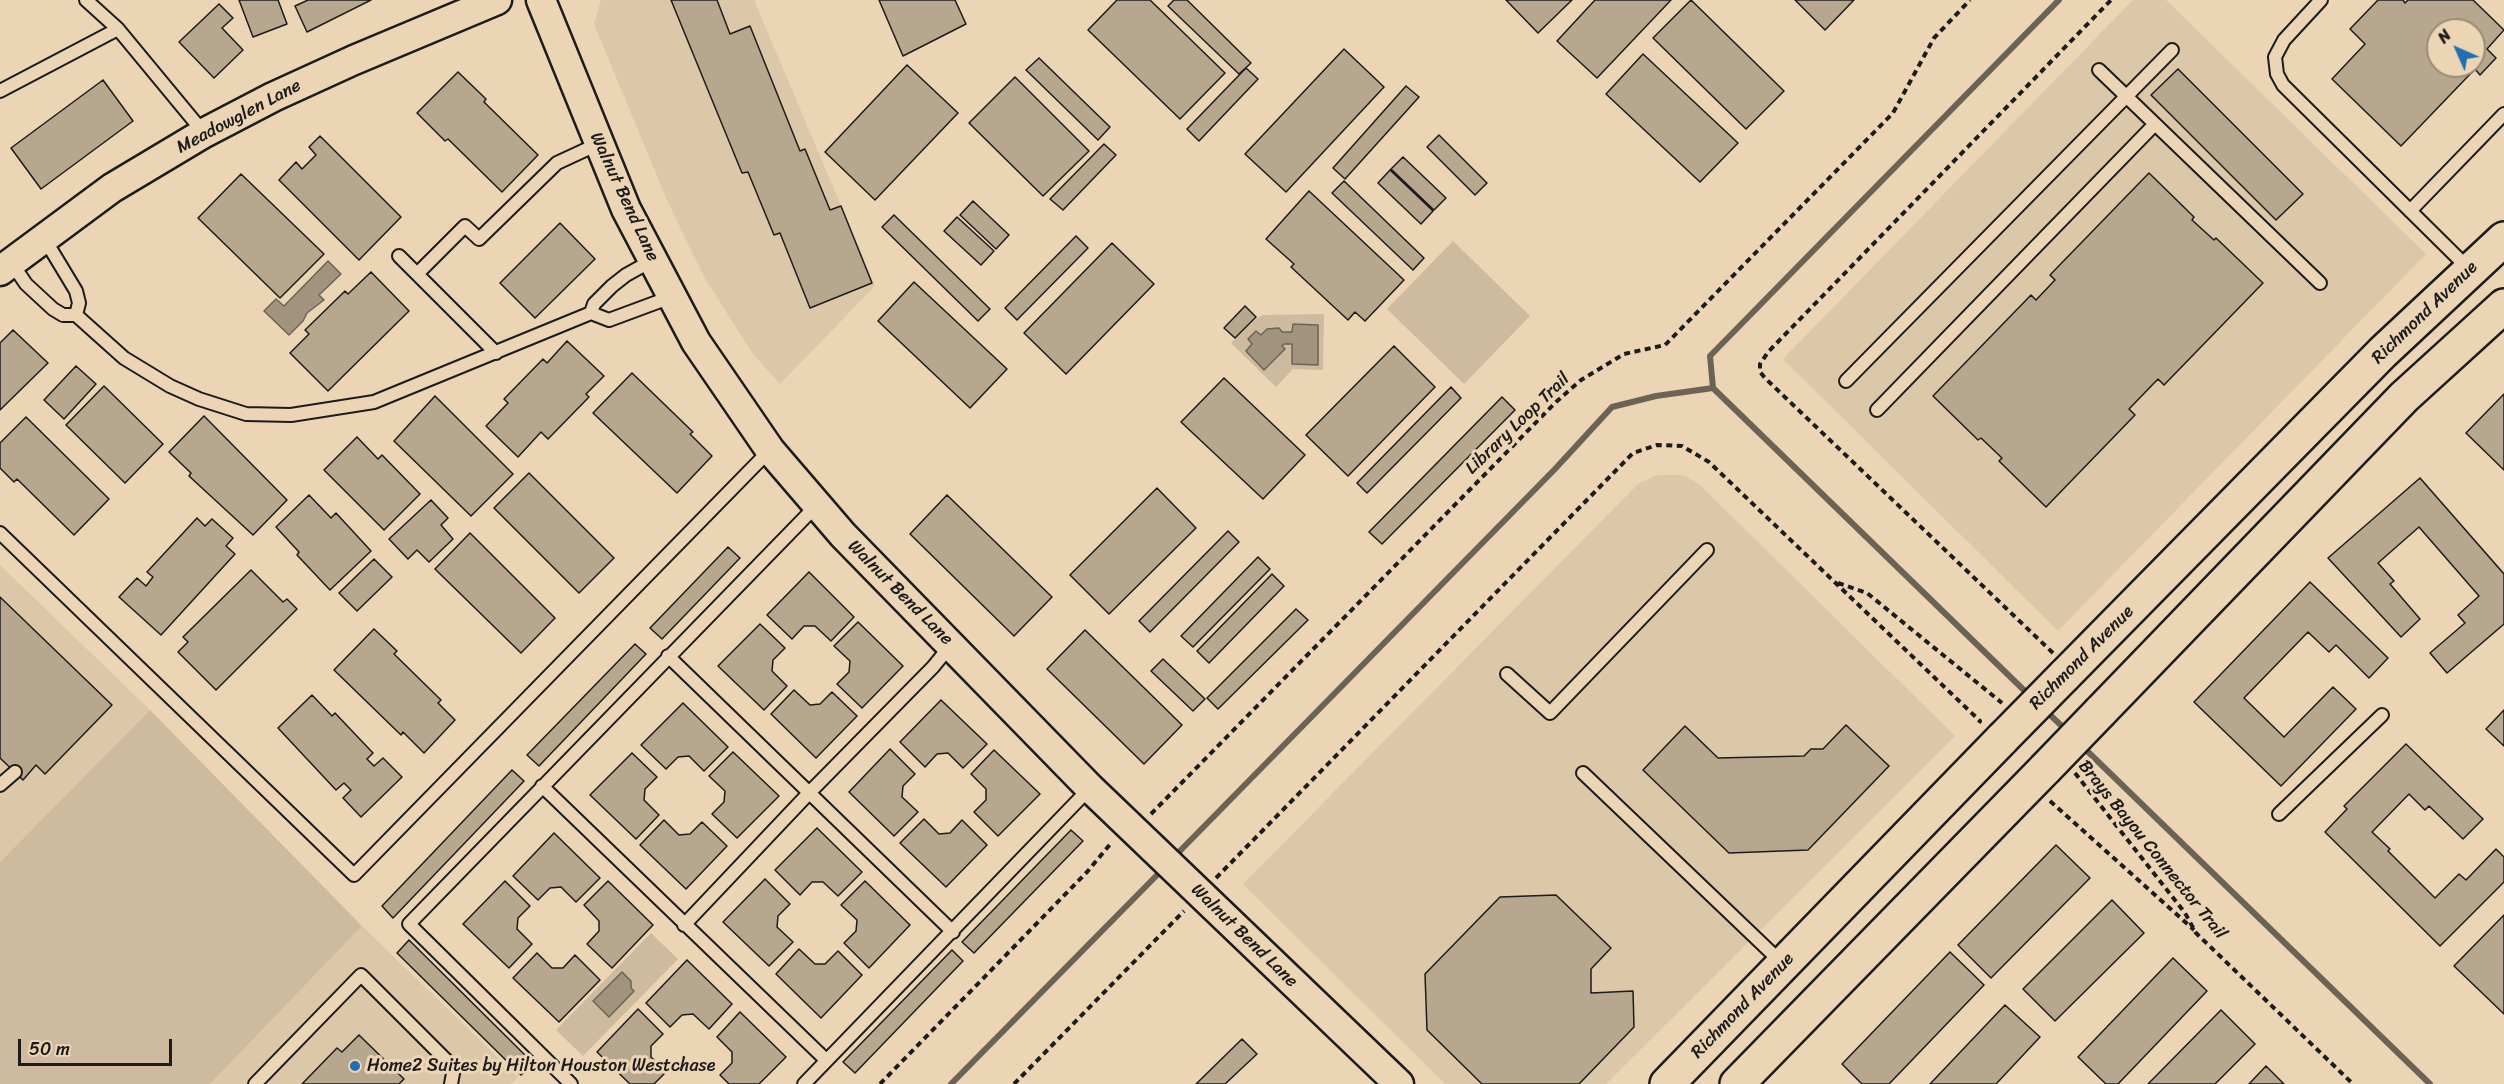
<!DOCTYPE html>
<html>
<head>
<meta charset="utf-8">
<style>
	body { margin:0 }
	#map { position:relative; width:2504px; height:1084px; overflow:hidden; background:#ecd5b4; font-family:Sriracha,sans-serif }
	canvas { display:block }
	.north { position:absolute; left:2426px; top:18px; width:60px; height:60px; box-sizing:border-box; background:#ecd5b4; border:2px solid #998b77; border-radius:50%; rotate:315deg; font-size:16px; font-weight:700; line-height:24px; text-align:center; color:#1c1c1c }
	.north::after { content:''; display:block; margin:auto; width:21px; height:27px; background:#1f6fb2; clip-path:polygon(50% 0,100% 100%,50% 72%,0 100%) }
	.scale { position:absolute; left:18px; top:1039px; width:154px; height:27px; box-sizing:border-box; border:3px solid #1c1c1c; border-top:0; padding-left:8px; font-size:18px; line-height:21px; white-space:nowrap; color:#1c1c1c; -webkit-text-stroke:4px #ecd5b4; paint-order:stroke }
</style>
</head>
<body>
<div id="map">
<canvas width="2504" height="1084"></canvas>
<div class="north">N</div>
<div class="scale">50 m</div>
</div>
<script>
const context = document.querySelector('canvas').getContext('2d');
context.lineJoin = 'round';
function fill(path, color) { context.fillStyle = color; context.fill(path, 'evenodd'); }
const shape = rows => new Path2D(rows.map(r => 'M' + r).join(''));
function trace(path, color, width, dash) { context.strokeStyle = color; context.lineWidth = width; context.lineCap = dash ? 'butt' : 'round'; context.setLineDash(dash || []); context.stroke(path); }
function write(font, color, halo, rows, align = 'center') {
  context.font = font + ' Sriracha,sans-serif'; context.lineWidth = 6; context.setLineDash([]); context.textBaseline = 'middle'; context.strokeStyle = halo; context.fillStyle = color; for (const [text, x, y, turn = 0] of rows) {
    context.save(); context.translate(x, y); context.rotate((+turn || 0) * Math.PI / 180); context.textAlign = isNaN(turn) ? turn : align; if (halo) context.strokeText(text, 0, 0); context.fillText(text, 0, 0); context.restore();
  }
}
fill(shape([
	[601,0,754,0,875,286,780,384,753,354,704,277,667,200,594,24],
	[2133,0,2166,0,2426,254,2058,631,1783,359],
	[1657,475,1683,475,1700,485,1955,736,1606,1084,1445,1084,1243,884,1638,484],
	[0,565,150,710,0,862],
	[362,926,518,1077,511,1084,210,1084]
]), '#dcc7a9');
fill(shape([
	[1453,241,1530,316,1464,384,1387,309],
	[1324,314,1323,370,1293,369,1276,387,1231,343,1256,319,1263,315],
	[150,710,362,926,210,1084,0,1084,0,862],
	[651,933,678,959,583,1056,556,1030]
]), '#ceba9e');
const water = shape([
	[328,261,341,274,319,295,324,300,307,313,303,321,289,335,264,311,276,299,284,306,328,261],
	[1293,324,1318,325,1318,365,1292,364,1292,344,1284,344,1282,346,1285,349,1264,370,1246,351,1252,344,1248,339,1256,331,1261,335,1267,329,1279,328,1282,332,1292,332,1293,324],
	[622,972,631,981,631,988,634,991,609,1017,593,1001,622,972]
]);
fill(water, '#a2937e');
trace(water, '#6c6357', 1.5);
trace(shape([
	[2031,697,1713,388,1710,356,2059,0],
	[2045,710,2068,732],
	[2082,746,2430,1084],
	[1174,857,1555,469,1612,407,1656,396,1713,388],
	[951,1084,1163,869]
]), '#6c6357', 6);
const building = shape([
	[239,0,278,0,287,24,253,37,239,0],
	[308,0,371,0,307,32,295,6,308,0],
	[671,0,717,0,730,34,750,26,800,151,805,149,830,210,841,206,872,283,810,308,780,233,774,235,748,172,742,173,671,0],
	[879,0,955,0,966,24,903,56,879,0],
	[1117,0,1150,0,1225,73,1180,119,1088,30,1117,0],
	[1174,0,1187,0,1251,63,1239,74,1168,6,1174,0],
	[1506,0,1572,0,1538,33,1506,0],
	[1595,0,1671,0,1597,78,1557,41,1595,0],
	[1691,0,1784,91,1746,129,1653,38,1691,0],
	[1795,0,1854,0,1825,30,1795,0],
	[2378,0,2403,0,2405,3,2408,0,2473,0,2504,30,2487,49,2496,58,2480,75,2475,69,2401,146,2332,79,2365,44,2350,29,2378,0],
	[2438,30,2474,30,2474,66,2438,66,2438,30],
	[219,4,233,18,222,28,243,50,214,78,179,42,219,4],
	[1344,49,1384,87,1286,192,1245,154,1344,49],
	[1643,54,1738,143,1700,182,1606,94,1643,54],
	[1039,58,1110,127,1098,140,1026,70,1039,58],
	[907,65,958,113,875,200,825,152,907,65],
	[1246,68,1258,79,1199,141,1187,129,1246,68],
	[2178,69,2303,194,2276,220,2151,95,2178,69],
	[458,72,486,99,484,102,538,155,502,192,448,139,445,141,417,113,458,72],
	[1015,77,1089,151,1043,196,969,123,1015,77],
	[103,80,133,121,41,189,11,148,103,80],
	[1406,86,1419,97,1345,179,1333,168,1406,86],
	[1439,135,1487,183,1475,195,1427,147,1439,135],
	[320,136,401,217,359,260,279,180,296,162,302,169,316,155,309,147,320,136],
	[1104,144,1116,155,1063,210,1050,199,1104,144],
	[1403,157,1446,198,1434,210,1391,169,1403,157],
	[1390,170,1433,211,1421,224,1378,183,1390,170],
	[2149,173,2194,217,2192,220,2214,240,2216,238,2263,283,2164,385,2158,379,2129,409,2135,415,2046,507,1999,461,2002,458,1981,438,1978,440,1933,396,2031,295,2036,300,2055,280,2050,275,2149,173],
	[241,174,324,254,280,298,198,218,241,174],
	[1344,181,1424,258,1413,270,1332,193,1344,181],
	[1309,191,1404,280,1365,321,1355,312,1348,320,1291,267,1294,264,1266,239,1309,191],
	[973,201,1009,235,996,249,960,215,973,201],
	[894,215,990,309,978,321,882,227,894,215],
	[957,217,994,251,981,265,944,231,957,217],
	[560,223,595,259,535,318,500,283,560,223],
	[1076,236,1088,248,1017,320,1005,308,1076,236],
	[1112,243,1154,284,1066,374,1024,333,1112,243],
	[371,272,409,311,328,391,290,353,309,334,305,330,345,291,348,294,371,272],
	[914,282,1007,369,970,408,878,321,914,282],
	[1245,306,1256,317,1235,338,1224,328,1245,306],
	[13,330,48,363,0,410,0,343,13,330],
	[567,341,604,376,586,394,589,397,548,439,541,432,518,457,486,426,508,403,504,399,543,359,547,363,567,341],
	[1394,346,1435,387,1348,476,1306,435,1394,346],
	[76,366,96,384,64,419,44,400,76,366],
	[632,373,693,432,690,434,712,456,677,493,593,413,632,373],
	[1224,378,1305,455,1263,499,1181,422,1224,378],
	[104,386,163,444,125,483,66,425,104,386],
	[1451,387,1461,398,1367,493,1357,483,1451,387],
	[2504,394,2504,470,2466,433,2504,394],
	[435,396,513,474,471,516,394,441,435,396],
	[1502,397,1515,410,1382,544,1369,532,1502,397],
	[204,416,287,500,253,535,189,476,191,473,169,452,204,416],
	[26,417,109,499,74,535,17,479,14,482,0,468,0,443,26,417],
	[357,437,378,459,382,455,420,494,384,530,324,470,357,437],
	[529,473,614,558,579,593,494,508,529,473],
	[2420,478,2504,574,2504,624,2447,673,2430,653,2465,623,2458,615,2479,596,2419,527,2378,563,2394,581,2390,584,2420,619,2401,637,2328,558,2420,478],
	[1157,488,1196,528,1109,614,1070,575,1157,488],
	[309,495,331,518,336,513,371,551,330,590,297,555,299,552,276,527,309,495],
	[947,495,1052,597,1014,636,910,534,947,495],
	[431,500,448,518,441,525,453,539,429,562,417,550,408,559,389,539,431,500],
	[197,518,205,526,212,519,233,538,226,546,235,554,161,635,119,597,137,578,146,586,153,577,147,572,197,518],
	[1228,531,1239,542,1150,632,1139,621,1228,531],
	[470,533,555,618,521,653,435,569,470,533],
	[728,547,740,558,662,639,650,628,728,547],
	[1258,557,1270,569,1193,647,1181,636,1258,557],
	[374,559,392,577,357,611,339,593,374,559],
	[251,570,283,602,287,599,297,609,216,690,178,652,188,642,183,637,251,570],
	[809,572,854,617,831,641,815,626,804,626,792,639,767,615,809,572],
	[1272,574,1284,586,1209,663,1197,651,1272,574],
	[2310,582,2388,658,2369,678,2336,645,2329,652,2308,632,2244,698,2284,737,2333,687,2356,709,2281,786,2194,702,2310,582],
	[0,597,112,705,45,774,36,765,23,780,0,758,0,597],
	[1296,609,1308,620,1218,709,1207,698,1296,609],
	[858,622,903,666,862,708,837,684,849,672,850,661,834,646,858,622],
	[760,624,785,648,773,660,772,671,787,686,764,710,718,666,760,624],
	[374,629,397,651,394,654,441,700,438,703,455,720,424,753,403,732,401,735,334,670,374,629],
	[1085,630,1182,725,1144,764,1047,669,1085,630],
	[635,644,646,654,539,766,527,755,635,644],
	[1163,659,1205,699,1193,711,1151,671,1163,659],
	[794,690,810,705,820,704,832,692,857,716,816,758,771,714,794,690],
	[312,695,332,716,335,713,373,753,367,759,374,766,383,758,402,777,361,817,343,798,351,790,344,783,336,790,278,728,312,695],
	[941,700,987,744,963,768,948,753,937,754,925,767,900,742,941,700],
	[683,703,728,747,704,771,689,756,678,757,666,769,641,745,683,703],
	[2504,710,2504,746,2486,729,2504,710],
	[1846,725,1889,766,1808,850,1729,853,1643,770,1685,726,1718,758,1804,756,1811,749,1823,749,1846,725],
	[2406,744,2483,819,2463,839,2429,806,2425,810,2409,794,2372,832,2390,849,2388,851,2435,898,2459,874,2466,880,2496,849,2504,857,2504,882,2440,946,2325,832,2347,809,2344,806,2406,744],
	[890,749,915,774,903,786,902,797,918,812,894,836,849,792,890,749],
	[994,750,1040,794,998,836,974,812,986,800,986,789,971,774,994,750],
	[733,752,779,796,737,838,712,814,724,802,725,791,709,776,733,752],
	[632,753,657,777,645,789,644,800,659,815,636,839,590,795,632,753],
	[512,770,524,781,393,918,382,906,512,770],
	[924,819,939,834,950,833,962,820,987,845,946,887,900,843,924,819],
	[664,820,679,835,690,834,702,822,727,846,686,889,640,845,664,820],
	[817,828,862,872,838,896,823,882,812,882,800,895,775,870,817,828],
	[1071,830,1083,841,974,953,962,942,1071,830],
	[554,833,600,878,576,902,561,887,550,888,538,900,513,876,554,833],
	[2056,845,2090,878,1991,978,1958,945,2056,845],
	[765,879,790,904,778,916,777,927,793,942,769,966,723,922,765,879],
	[505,881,530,906,518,918,517,929,532,944,509,968,463,924,505,881],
	[608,881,653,925,612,968,587,944,599,931,599,921,584,905,608,881],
	[865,881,910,925,869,968,844,943,856,931,857,920,841,905,865,881],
	[1556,895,1611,948,1591,969,1591,993,1633,991,1634,1027,1579,1084,1482,1084,1427,1030,1425,974,1500,897,1556,895],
	[2112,900,2144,933,2055,1021,2023,989,2112,900],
	[2504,915,2504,1014,2454,966,2504,915],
	[409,940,533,1063,521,1075,397,953,409,940],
	[799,949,815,964,825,964,838,951,862,975,821,1018,776,974,799,949],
	[952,950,963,961,855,1073,843,1062,952,950],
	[1950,952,1984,985,1889,1084,1862,1084,1842,1064,1950,952],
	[537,953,552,968,563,968,575,955,600,980,559,1022,513,978,537,953],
	[2173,958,2207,991,2118,1084,2106,1084,2078,1057,2173,958],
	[687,960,732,1004,709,1029,693,1014,682,1015,670,1027,646,1003,687,960],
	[2005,1005,2040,1037,1996,1084,1930,1084,2005,1005],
	[638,1009,663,1034,651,1046,651,1057,666,1072,654,1084,630,1084,597,1052,638,1009],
	[2221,1010,2255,1044,2215,1084,2148,1084,2221,1010],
	[740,1012,786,1057,759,1084,729,1084,720,1075,732,1063,732,1052,717,1037,740,1012],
	[359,1035,404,1079,399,1084,302,1084,337,1048,342,1052,359,1035],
	[1242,1039,1257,1054,1225,1084,1196,1084,1242,1039],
	[2266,1066,2284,1084,2249,1084,2266,1066]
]);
fill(building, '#b8a78f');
trace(building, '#1c1c1c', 1.5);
const service = shape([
	[86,0,118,29,204,133],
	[2321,0,2284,40,2275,57,2277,74,2283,85,2469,269],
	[2099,70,2320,283],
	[0,91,118,29],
	[2410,211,2504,114],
	[399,256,496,353],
	[653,260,626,275,612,286,594,304,591,313,609,320,671,297],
	[11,262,26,284,53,309,63,315,76,315,79,303,76,291,44,238],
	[417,274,465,226,479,239,557,163,598,144],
	[76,315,124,358,170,386,199,399,246,414,291,415,374,402,591,313],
	[1846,381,2172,50],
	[1877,410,2155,124],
	[0,533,354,875,770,450],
	[668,656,953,932],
	[1507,674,1550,713,1707,550],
	[1583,773,1782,963],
	[0,785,15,772],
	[542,786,826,1060],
	[2279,814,2382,715],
	[684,925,810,792,933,667,951,645],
	[255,1084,361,975,454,1068,451,1084],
	[571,1084,409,924,817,505],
	[804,1084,1090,788]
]);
const tertiary = shape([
	[541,0,626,209,696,342,770,450,843,535,1090,788,1399,1084],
	[0,271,112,188,204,133,273,97,354,60,497,0]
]);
const secondary = shape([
	[2064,676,2383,352,2504,239],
	[2100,712,2404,397,2504,306],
	[1667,1084,2003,738],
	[1737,1084,2045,769]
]);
trace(service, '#1c1c1c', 16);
trace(tertiary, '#1c1c1c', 33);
trace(secondary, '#1c1c1c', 38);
trace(shape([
	[1838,583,1867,593,2002,703],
	[2053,653,1766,379,1760,372,1760,364,1768,352,2111,0],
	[2075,773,2185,913,2196,933,2353,1084],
	[2050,801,2194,930],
	[1151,814,1556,402,1581,380,1624,354,1665,345,1893,113,1934,38,1970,0],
	[1216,878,1633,453,1657,445,1682,446,1709,462,1980,721,1979,723],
	[880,1084,1087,872,1112,842],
	[1014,1084,1184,911]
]), '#1c1c1c', 4, [6, 4.5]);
trace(service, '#ecd5b4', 12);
trace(tertiary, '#ecd5b4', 28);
trace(secondary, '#ecd5b4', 33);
const secondaryBridge = shape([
	[2003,738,2064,676],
	[2045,769,2100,712]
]);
trace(secondaryBridge, '#1c1c1c', 38, []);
trace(secondaryBridge, '#ecd5b4', 33);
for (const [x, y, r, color] of [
	[355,1066,6,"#1f6fb2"]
]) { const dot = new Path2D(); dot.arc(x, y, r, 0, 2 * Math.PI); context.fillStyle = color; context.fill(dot); trace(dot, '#ecd5b4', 2); }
write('18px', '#1c1c1c', '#ecd5b4', [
	["Meadowglen Lane",239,117,-28],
	["Walnut Bend Lane",624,197,65],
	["Richmond Avenue",2425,313,-44],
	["Library Loop Trail",1518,424,-44],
	["Walnut Bend Lane",900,593,45],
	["Richmond Avenue",2082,658,-45],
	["Brays Bayou Connector Trail",2152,850,51],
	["Walnut Bend Lane",1244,936,44],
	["Richmond Avenue",1743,1006,-46]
]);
write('18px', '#1c1c1c', '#ecd5b4', [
	["Home2 Suites by Hilton Houston Westchase",367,1066]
], 'left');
</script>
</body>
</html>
